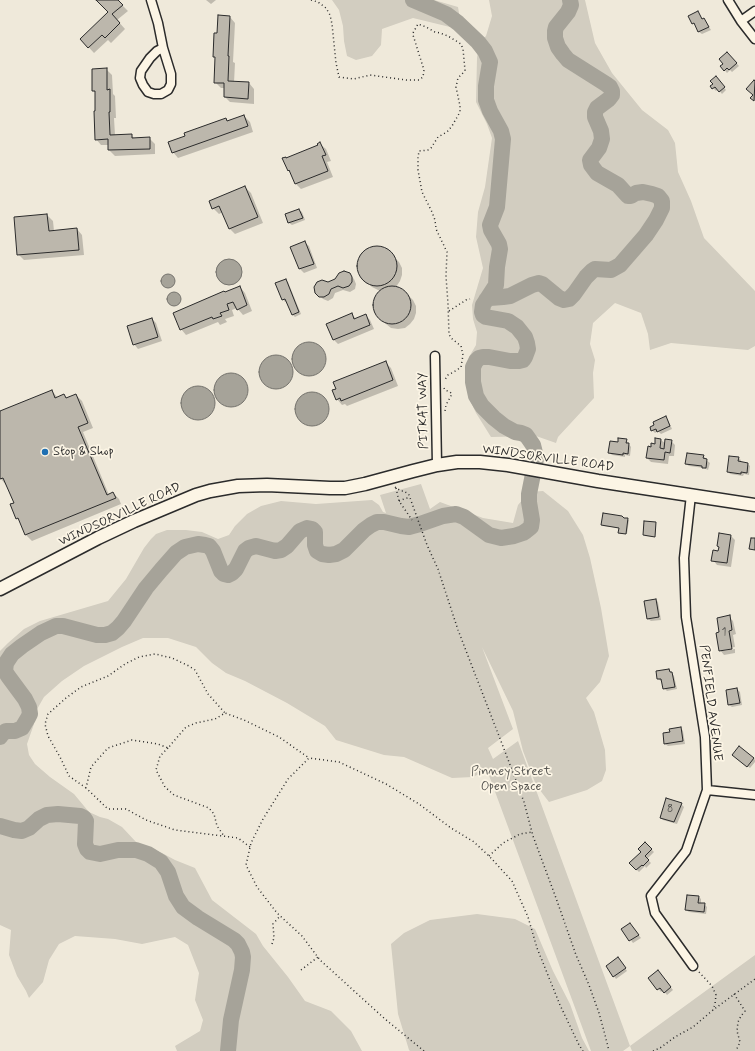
<!DOCTYPE html>
<html>
<head>
<meta charset="utf-8">
<style>
	body { margin:0 }
	canvas { display:block; background:#efe9da }
</style>
</head>
<body>
<canvas width="755" height="1051"></canvas>
<script>
const context = document.querySelector('canvas').getContext('2d');
context.lineJoin = 'round';
function fill(path, color) { context.fillStyle = color; context.fill(path, 'evenodd'); }
const shape = rows => new Path2D(rows.map(r => 'M' + r).join(''));
function trace(path, color, width, dash) { context.strokeStyle = color; context.lineWidth = width; context.lineCap = dash ? 'butt' : 'round'; context.setLineDash(dash || []); context.stroke(path); }
function write(font, color, halo, rows, align = 'center') {
  context.font = font + ' Mynerve,sans-serif'; context.lineWidth = 3.5; context.setLineDash([]); context.textBaseline = 'middle'; context.strokeStyle = halo; context.fillStyle = color; for (const [text, x, y, turn = 0] of rows) {
    context.save(); context.translate(x, y); context.rotate((+turn || 0) * Math.PI / 180); context.textAlign = isNaN(turn) ? turn : align; if (halo) context.strokeText(text, 0, 0); context.fillText(text, 0, 0); context.restore();
  }
}
fill(shape([
	[332,0,434,0,458,7,460,19,450,27,413,18,382,29,381,45,372,56,356,60,347,56,344,41,343,26,339,10],
	[489,0,585,0,595,43,612,73,642,110,668,130,675,143,678,172,691,201,704,238,755,291,755,346,748,350,671,343,650,350,648,334,641,313,615,303,593,323,590,344,595,360,593,373,594,398,558,437,556,443,536,436,491,437,476,413,468,396,468,377,469,357,476,345,477,332,473,319,472,305,483,268,476,237,478,212,485,187,492,138,487,124,476,102,477,58,479,43,486,36,492,16],
	[421,484,430,509,440,502,483,518,513,523,518,505,529,492,543,491,568,511,583,535,590,558,601,608,609,656,600,682,586,698,594,712,605,750,606,770,602,781,587,790,549,802,536,785,523,751,513,711,482,647,513,729,488,748,493,759,518,741,630,1046,755,955,755,1051,632,1051,630,1046,623,1051,591,1051,487,770,473,777,452,778,404,757,384,755,336,740,325,726,287,703,245,681,226,673,212,663,196,647,168,638,143,638,122,647,84,666,62,681,44,697,36,711,34,724,27,744,29,755,35,764,50,777,74,794,89,812,100,817,108,819,122,827,137,843,162,853,175,860,195,868,212,900,256,934,263,946,288,977,305,1001,331,1011,351,1031,362,1051,177,1051,175,1046,200,1031,203,1020,195,1000,199,973,188,945,175,937,142,944,115,939,75,936,59,944,49,960,43,982,29,998,26,991,17,976,9,955,11,930,0,925,0,651,8,643,24,629,40,621,108,601,126,579,144,548,151,539,156,534,167,530,186,530,202,532,218,539,229,535,235,526,247,514,261,506,281,501,316,504,372,500,379,505,383,512,386,513,380,495],
	[477,914,515,919,535,929,553,971,570,1004,582,1038,589,1051,410,1051,409,1050,398,1014,391,944,404,933,430,920]
]), '#d2cdc0');
const water = shape([
	'216 272a13 13 0 1 1 26 0a13 13 0 1 1-26 0Z',
	'161 281a7 7 0 1 1 14 0a7 7 0 1 1-14 0Z',
	'167 299a7 7 0 1 1 14 0a7 7 0 1 1-14 0Z',
	'292 359a17 17 0 1 1 34 0a17 17 0 1 1-34 0Z',
	'259 372a17 17 0 1 1 34 0a17 17 0 1 1-34 0Z',
	'214 390a17 17 0 1 1 34 0a17 17 0 1 1-34 0Z',
	'181 403a17 17 0 1 1 34 0a17 17 0 1 1-34 0Z',
	'295 409a17 17 0 1 1 34 0a17 17 0 1 1-34 0Z'
]);
fill(water, '#a6a399');
trace(water, '#75736d', 1);
fill(shape([
	[97,0,117,0,128,11,117,20,125,29,111,43,108,40,94,53,81,39,109,12],
	[206,0,216,0,211,4],
	[698,12,703,20,704,19,706,22,711,30,702,34,699,32,696,26,693,23],
	[230,17,235,23,233,62,235,63,234,83,249,83,254,89,254,104,230,102,225,97,225,88,221,88,215,82,216,59,214,56,218,34],
	[730,56,739,66,732,72,730,70,727,73,721,66,724,64],
	[106,69,112,75,113,94,115,96,116,118,114,118,115,135,131,135,135,139,149,138,155,144,155,154,115,156,109,150,109,145,101,145,96,139,96,93,93,91,93,70],
	[718,80,726,90,722,94,718,89,716,91,711,86],
	[754,82,755,82,755,101,752,98,754,95],
	[244,116,250,122,253,132,178,158,173,152,226,119,229,122],
	[320,144,326,149,331,161,327,162,333,177,301,189,296,184,292,174,288,170,319,146],
	[245,187,251,193,263,223,235,234,229,228,223,212,219,214,213,208],
	[299,210,302,212,305,220,292,225,289,223,286,215],
	[47,215,53,221,54,231,77,229,82,235,84,255,24,260,18,254],
	[304,242,309,246,317,268,304,273,300,269,292,247],
	[376,247,383,248,388,251,399,262,402,268,402,275,400,281,396,287,402,289,413,300,416,306,416,313,414,319,410,324,405,328,398,329,391,328,386,324,379,318,375,313,373,306,374,300,377,293,380,291,372,287,361,276,359,270,358,264,360,257,364,252,370,249],
	[349,274,354,279,356,284,355,289,350,292,343,290,335,293,333,298,328,301,323,299,316,292,328,283],
	[285,280,288,282,301,314,295,317,292,314,287,301,285,302,283,299],
	[240,287,245,293,252,311,243,315,237,308,232,310,234,316,225,319,227,322,220,325,218,322,186,335,181,329,225,293],
	[352,314,356,319,366,316,370,320,374,329,338,344,334,340,327,324],
	[152,319,156,323,162,341,138,349,134,344],
	[385,362,391,368,398,386,347,406,345,404,342,405,337,399],
	[52,391,58,398,64,395,68,399,76,395,82,401,93,428,83,432,109,495,113,493,119,499,121,504,32,541,26,535,21,523,17,518,15,503,6,485,0,478,0,413],
	[665,417,668,420,672,429,661,434,658,431,655,433,652,430],
	[626,440,631,447,630,456,625,455,625,457,612,455,609,452,618,443],
	[661,440,666,444,671,441,675,445,674,456,669,456,668,464,651,462,647,458,652,448],
	[703,456,706,459,706,460,710,463,708,470,704,468,689,466,686,464],
	[738,458,741,460,740,463,748,464,750,466,749,475,744,474,743,476,730,474,728,471],
	[624,519,629,520,627,534,620,533,619,532,620,528,603,526,602,525],
	[655,522,656,523,655,537,645,536,644,535],
	[731,536,735,540,731,567,717,565,713,560,719,552,720,548,718,546],
	[656,600,658,602,661,620,651,621,648,619,645,602],
	[729,617,733,621,736,634,733,635,735,647,722,649,722,651,735,649,735,653,724,655,720,650,720,633],
	[669,670,674,676,677,689,667,691,664,688,663,681,661,681,658,679],
	[737,689,740,692,742,705,732,707,729,705],
	[681,728,683,731,685,744,668,746,665,744,671,733],
	[736,758,753,758,755,760,755,762,750,768],
	[681,804,684,807,677,824,663,820,661,818],
	[645,843,654,852,647,859,651,863,646,868,645,866,639,872,630,863,642,852],
	[699,897,701,899,701,904,704,904,707,907,706,914,689,912,686,910],
	[632,926,641,938,633,943,622,929],
	[621,961,627,971,616,979,614,976],
	[660,974,673,990,667,995,663,990,661,992,649,978]
]), '#0003');
trace(shape([
	[486,300,490,298,503,297,510,296,532,285,539,283,542,284,559,298,564,300,569,299,574,294,586,277,592,271,595,269,611,270,620,265,646,235,656,220,662,208,662,201,658,196,652,194,643,192,636,193,631,196,628,196,618,185,597,173,591,165,590,160,599,148,602,139,601,131,595,117,595,112,597,108,609,99,612,95,612,91,610,87,606,84,568,60,563,54,558,47,555,38,555,31,556,27,568,12,571,5,570,0],
	[0,737,2,734,6,731,15,731,22,728,28,718,30,714,29,707,25,699,8,676,5,671,6,663,12,654,22,646,41,633,56,626,63,626,97,635,105,635,112,633,118,628,124,621,146,588,161,570,176,553,185,547,198,544,205,545,209,546,213,551,221,571,224,574,228,575,232,573,236,569,245,551,249,548,256,546,275,551,281,550,287,546,300,531,307,528,312,529,315,532,315,545,317,551,322,554,329,555,336,554,344,550,364,530,371,525,377,522,384,522,401,526,409,527,420,524,443,516,456,514,464,517,489,535,501,538,514,536,523,533,526,531,531,527,532,520,529,502,529,494,536,459,535,453,533,445,526,435,521,433,515,432,504,426,494,418,482,406,476,396,473,382,473,367,476,361,479,358,483,357,489,357,510,361,519,361,523,360,525,357,528,349,527,343,525,337,517,327,508,321,486,317,483,315,482,312,483,305,496,285,497,267,500,249,499,244,491,230,490,225,497,207,503,139,501,131,490,111,486,100,486,86,490,62,485,51,478,42,458,23,446,14,413,0],
	[0,826,14,830,22,831,29,828,39,819,47,815,58,814,80,816,84,818,86,821,85,844,87,849,90,852,100,854,118,850,136,850,148,854,161,862,168,872,176,896,183,907,198,918,234,940,238,944,242,952,243,957,242,970,231,1020,228,1051]
]), '#a6a399', 16);
const building = shape([
	[96,0,118,0,123,5,112,14,120,23,105,38,102,35,88,48,80,39,108,12,96,0],
	[698,11,702,19,704,18,709,27,698,32,694,23,692,24,688,16,698,11],
	[218,15,230,16,228,56,229,56,228,81,249,82,248,99,224,97,224,83,214,83,215,57,213,57,214,33,217,33,218,15],
	[727,52,737,63,729,70,727,68,724,71,720,66,723,64,719,59,727,52],
	[107,68,107,90,110,89,110,112,109,112,110,135,132,134,132,138,150,137,150,149,108,150,108,139,95,140,94,111,95,111,95,91,92,91,92,69,107,68],
	[716,76,725,87,719,92,715,87,712,89,710,86,713,84,710,81,716,76],
	[754,80,755,81,754,101,750,98,753,95,746,89,754,80],
	[244,115,248,126,172,153,168,142,185,136,184,133,226,118,227,121,244,115],
	[320,142,326,155,322,156,328,171,295,184,289,170,288,171,282,158,286,157,286,158,318,145,317,144,320,142],
	[245,186,258,217,229,229,219,206,212,209,209,201,245,186],
	[299,209,303,218,288,223,285,214,299,209],
	[47,214,49,231,77,228,79,250,17,255,14,217,47,214],
	[305,241,314,264,299,269,290,247,305,241],
	'357 266a20 20 0 1 1 40 0a20 20 0 1 1-40 0Z',
	[344,271,350,273,352,277,352,282,349,286,343,288,338,286,331,289,329,294,324,297,319,297,315,293,314,287,317,282,322,280,328,282,335,279,339,273,344,271],
	[286,279,299,312,292,315,285,299,282,300,275,283,286,279],
	'373 305a19 19 0 1 1 38 0a19 19 0 1 1-38 0Z',
	[240,286,247,305,237,310,233,302,227,304,229,310,220,313,222,316,213,319,212,317,180,330,173,313,224,291,225,292,240,286],
	[352,313,354,319,366,314,370,325,333,340,326,324,352,313],
	[152,318,158,337,133,345,127,326,152,318],
	[386,361,393,380,341,401,340,398,336,400,332,390,336,389,333,382,386,361],
	[52,390,55,398,64,394,66,398,76,394,88,423,78,427,107,495,113,492,116,498,25,535,18,518,16,519,10,504,14,503,3,478,0,479,0,411,52,390],
	[666,416,670,426,657,432,656,429,651,431,650,427,654,425,653,422,666,416],
	[618,438,627,439,626,443,629,443,628,454,623,453,623,455,608,453,610,441,618,442,618,438],
	[655,438,661,439,660,448,664,449,665,439,672,440,670,453,665,452,664,460,646,458,648,446,651,447,651,443,655,444,655,438],
	[687,453,704,455,703,458,707,459,706,468,702,468,702,466,685,464,687,453],
	[729,456,739,457,738,461,748,463,747,473,741,472,741,474,727,472,729,456],
	[603,513,622,516,624,518,628,518,626,534,618,533,619,528,601,525,603,513],
	[644,521,656,522,655,537,643,535,644,521],
	[719,533,731,535,727,563,711,561,713,550,718,551,719,547,717,546,719,533],
	[751,538,755,538,755,550,749,549,751,538],
	[656,599,659,617,647,619,644,601,656,599],
	[730,615,732,630,729,631,732,649,719,651,716,633,719,632,717,618,730,615],
	[669,669,670,672,672,672,675,687,663,689,661,679,657,679,656,671,669,669],
	[737,688,740,703,728,705,726,690,737,688],
	[681,727,683,741,664,744,663,733,670,732,669,729,681,727],
	[739,746,754,758,747,767,732,755,739,746],
	[666,798,682,803,674,822,660,818,666,798],
	[645,842,652,849,645,856,649,860,643,866,642,865,636,870,629,863,641,852,638,849,645,842],
	[687,895,699,896,698,903,705,903,704,912,685,910,687,895],
	[630,923,639,935,629,941,621,929,630,923],
	[618,957,626,968,613,977,606,966,618,957],
	[658,970,671,987,664,993,660,988,657,990,648,978,658,970]
]);
fill(building, '#bcb7ac');
trace(building, '#2b2b2b', 1);
const minor = shape([
	[151,0,158,23,163,48,171,74,171,84,168,90,161,94,154,94,148,92,143,85,140,78,141,71,150,58,157,51,163,48],
	[728,0,741,21,755,39],
	[741,21,755,11],
	[435,356,437,465],
	[691,495,684,558,686,617,705,737,707,790,686,851,651,896,655,913,693,966],
	[707,790,755,795]
]);
const secondary = shape([
	[0,589,98,538,134,521,196,495,210,491,238,486,267,485,330,488,345,488,365,484,413,471,437,465,457,462,480,462,508,465,598,481,755,505]
]);
trace(minor, '#2b2b2b', 11);
trace(secondary, '#2b2b2b', 15);
trace(shape([
	[311,0,318,2,326,8,330,15,332,24,336,63,339,77,354,79,370,75,406,80,419,80,423,77,424,70,413,35,413,33,418,24,426,27,435,32,440,33,448,36,461,44,463,49,465,70,463,73,458,78,456,87,460,106,460,112,452,126,447,132,438,137,431,148,428,150,419,151,418,158,418,170,422,192,432,212,435,220,436,229,447,252,446,276,448,304,449,334,451,338,461,346,463,355,461,367,457,370,448,375,444,381],
	[449,311,466,300,470,299],
	[444,388,445,390,450,392,452,394,446,405,445,411],
	[395,487,401,491,404,491,408,494,409,495,427,545,438,569,458,630,504,749,517,783,524,802,533,836,556,898,576,955,589,985,599,1013,604,1031,609,1051],
	[396,488,399,501,412,520],
	[399,501,404,499,410,497],
	[168,748,160,756,156,770,165,787,174,795,209,808,214,814,217,826,224,836],
	[86,788,69,776,60,757,48,736,45,724,48,714,66,698,81,687,108,676,125,664,139,657,155,654,172,658,189,666,195,670,208,694,225,713],
	[250,847,238,838,175,830,146,820,126,809,108,809,86,788,91,767,108,748,132,740,158,744,168,748,186,727,196,723,215,719,225,713,244,720,279,737,309,758],
	[489,856,503,843,520,834,532,832],
	[272,944,274,938,273,924,280,916],
	[301,970,318,957],
	[699,972,712,986,716,995,715,1004,713,1010],
	[734,994,745,1011,741,1016,738,1022,737,1031,740,1042,736,1051],
	[424,1051,385,1019,320,960,302,936,277,913,257,887,246,865,251,843,263,819,288,779,309,758,339,762,386,784,419,804,451,828,474,842,490,857,512,881,528,917,537,948,560,1005,579,1045,583,1051],
	[653,1051,660,1048,675,1037,693,1027,713,1010,755,979]
]), '#2b2b2b', 1.5, [1, 3]);
trace(minor, '#fcf5e5', 8);
trace(secondary, '#fcf5e5', 12);
for (const [x, y, r, color] of [
	[45,452,4,"#1f6fb2"]
]) { const dot = new Path2D(); dot.arc(x, y, r, 0, 2 * Math.PI); context.fillStyle = color; context.fill(dot); trace(dot, '#fcf5e5', 1.5); }
write('11px', '#4f4e4b', null, [
	["1",724,633],
	["8",670,810]
]);
write('13px', '#2b2b2b', '#fcf5e5', [
	["PITKAT WAY",424,411,-91],
	["WINDSORVILLE ROAD",548,459,8],
	["WINDSORVILLE ROAD",120,515,-25],
	["PENFIELD AVENUE",710,703,83]
]);
write('13px', '#2b2b2b', '#fcf5e5', [
	["Stop & Shop",53,452]
], 'left');
write('13px', '#555450', '#fcf5e5', [
	["Pinney Street",511,772],
	["Open Space",511,787]
]);
</script>
</body>
</html>
